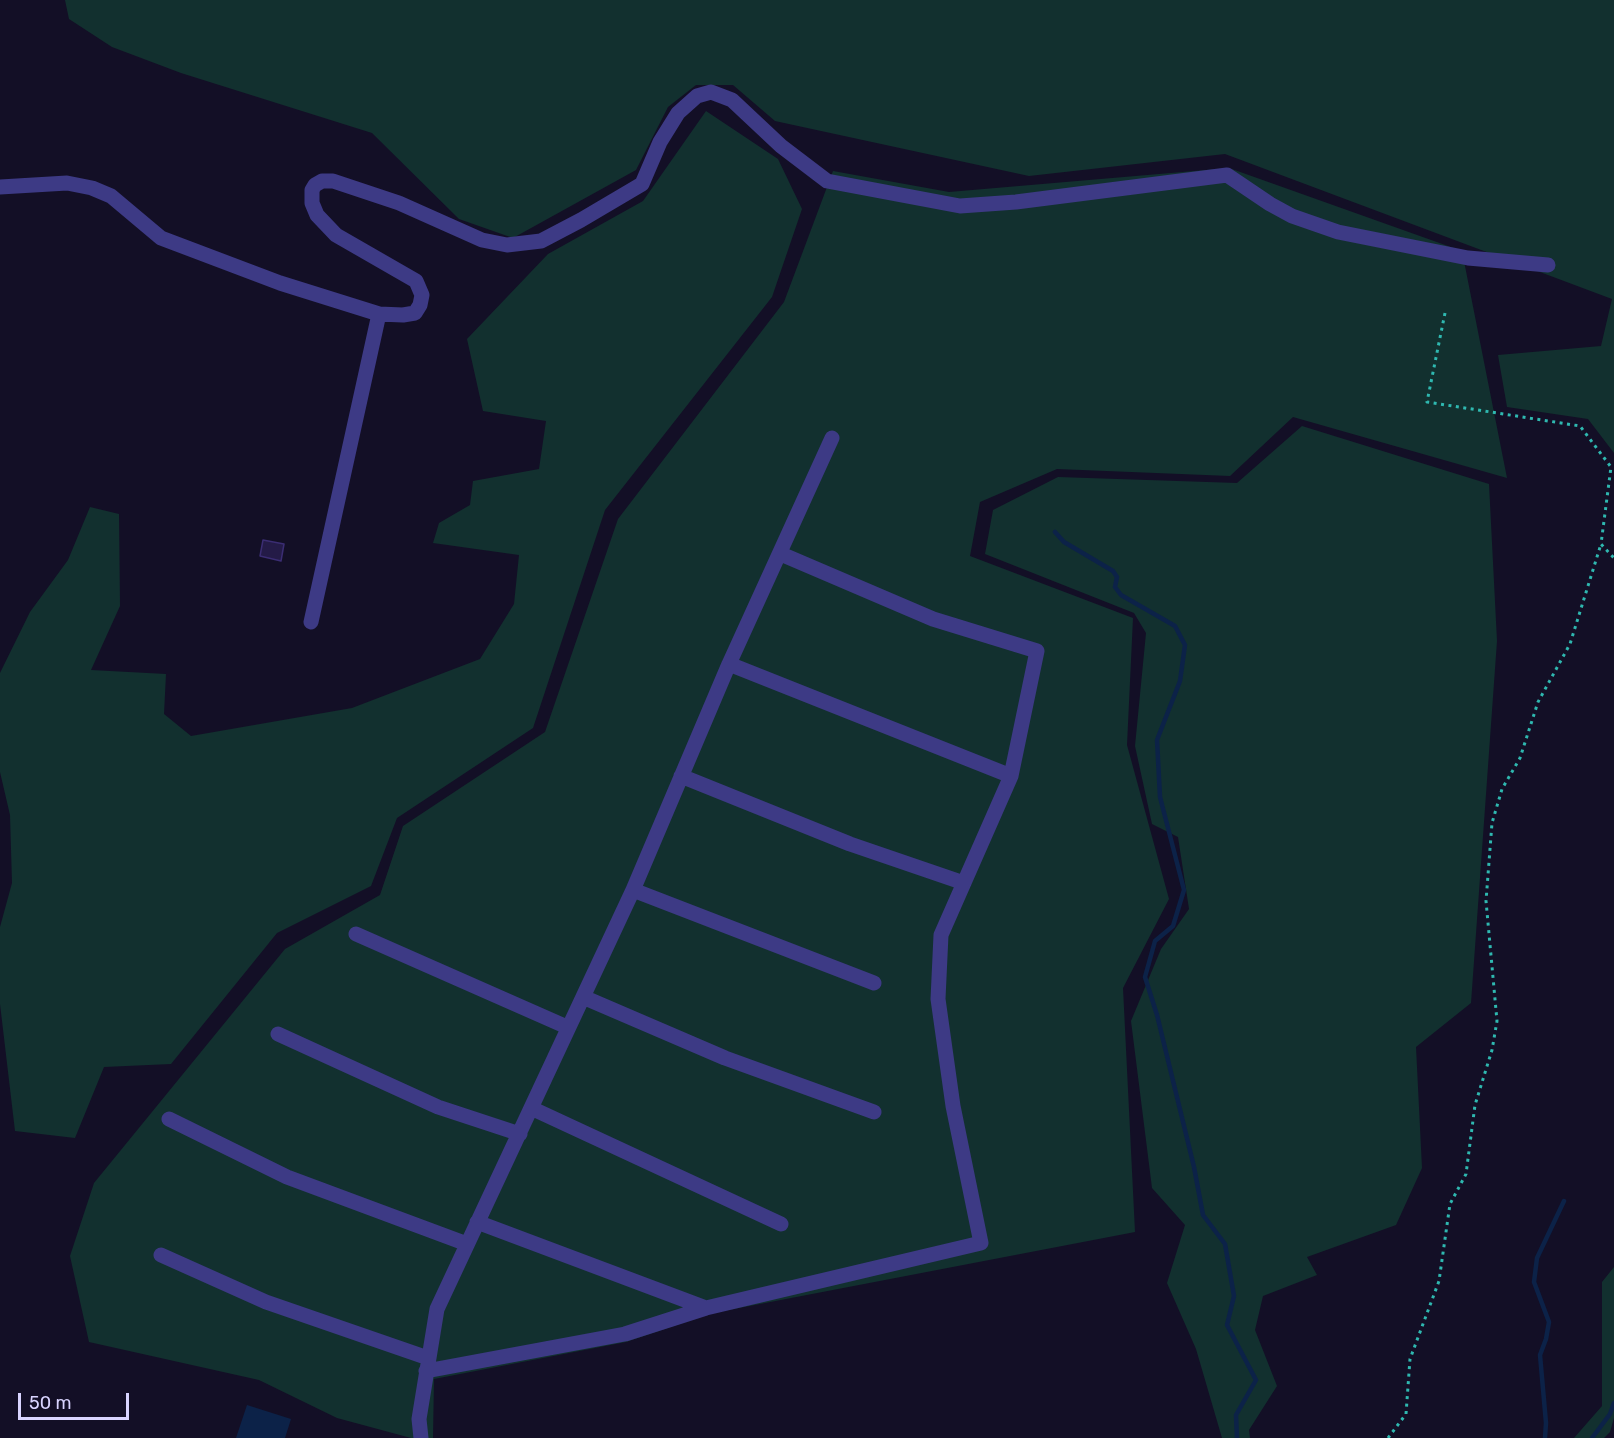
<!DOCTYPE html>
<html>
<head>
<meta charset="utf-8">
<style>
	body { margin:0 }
	#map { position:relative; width:1614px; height:1438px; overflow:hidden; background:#130f26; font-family:Rubik,sans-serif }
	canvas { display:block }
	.scale { position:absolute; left:18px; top:1393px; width:111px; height:27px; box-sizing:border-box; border:3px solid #d9d4ff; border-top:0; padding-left:8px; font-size:18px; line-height:21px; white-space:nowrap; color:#d9d4ff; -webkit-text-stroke:4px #130f26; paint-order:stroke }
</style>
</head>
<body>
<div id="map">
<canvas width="1614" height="1438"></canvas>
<div class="scale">50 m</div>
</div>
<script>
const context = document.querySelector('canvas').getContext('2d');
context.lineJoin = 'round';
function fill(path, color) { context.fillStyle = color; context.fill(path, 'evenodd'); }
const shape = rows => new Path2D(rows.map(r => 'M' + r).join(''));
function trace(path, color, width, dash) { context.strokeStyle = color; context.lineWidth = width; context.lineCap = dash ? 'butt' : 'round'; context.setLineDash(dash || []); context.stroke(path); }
fill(shape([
	[65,0,1614,0,1614,453,1588,419,1507,407,1498,355,1601,346,1612,299,1225,154,1029,176,775,121,733,85,696,85,668,107,636,170,513,238,459,219,372,133,181,73,112,47,69,19],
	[706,111,778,159,802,209,772,297,605,510,533,728,397,818,371,886,277,933,171,1064,104,1067,75,1138,15,1131,0,1004,0,927,12,883,10,815,0,772,0,673,30,612,68,560,90,507,119,514,120,606,91,670,166,674,164,714,191,736,352,708,480,659,514,604,519,555,433,543,439,523,470,505,473,481,539,469,546,421,483,411,467,339,548,254,643,201],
	[1229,168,1462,251,1507,478,1293,417,1230,476,1057,469,980,502,970,556,1133,618,1127,745,1169,899,1123,988,1135,1232,713,1313,626,1342,434,1379,433,1438,411,1438,337,1418,259,1380,89,1342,70,1256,94,1183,285,949,380,895,403,826,545,732,618,519,784,302,833,171,949,192],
	[1302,426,1489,484,1497,641,1471,1003,1416,1047,1422,1168,1396,1225,1307,1257,1317,1275,1263,1296,1255,1330,1277,1386,1249,1430,1250,1438,1222,1438,1196,1349,1167,1283,1185,1225,1152,1188,1131,1021,1161,949,1189,909,1178,837,1152,824,1135,746,1146,633,1134,613,985,554,993,510,1058,477,1237,483],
	[1614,1267,1614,1418,1610,1432,1604,1438,1574,1438,1602,1406,1602,1282]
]), '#12302f');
fill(shape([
	[247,1405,291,1419,285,1438,236,1438]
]), '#0c2248');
trace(shape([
	[1055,532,1064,542,1113,571,1117,577,1115,587,1121,595,1175,626,1185,645,1180,681,1157,740,1160,797,1184,890,1173,926,1155,941,1145,977,1157,1015,1194,1167,1203,1215,1225,1244,1234,1296,1227,1325,1256,1380,1236,1415,1237,1438],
	[1545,1438,1546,1423,1540,1355,1546,1339,1549,1322,1534,1282,1537,1258,1564,1201],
	[1592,1438,1610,1414,1614,1403]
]), '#0c2248', 4.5);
const building = shape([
	[263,540,284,544,281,561,260,556,263,540]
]);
fill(building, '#241b47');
trace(building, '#3b2d73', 1.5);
trace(shape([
	[1445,313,1427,402,1580,426,1611,467,1601,544,1614,558],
	[1388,1438,1406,1414,1410,1359,1439,1281,1450,1204,1466,1174,1475,1105,1492,1050,1497,1021,1486,901,1492,823,1502,789,1520,758,1538,702,1570,644,1601,544]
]), '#2fb8b0', 3, [3, 4.5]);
trace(shape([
	[0,187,67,183,92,188,111,196,161,238,280,283,379,314],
	[311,622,379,314,403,315,415,313,420,305,422,295,416,281,336,235,317,215,312,203,312,190,315,185,322,181,333,181,399,203,482,240,507,245,541,241,581,220,642,184,660,142,678,113,697,96,711,92,732,100,781,146,827,181,960,206,1016,202,1227,175,1270,204,1292,216,1338,232,1468,258,1548,265],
	[729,664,1011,776],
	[681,776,850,844,964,883],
	[633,890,874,983],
	[356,934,567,1027],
	[583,997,725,1058,874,1112],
	[278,1034,438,1107,520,1134],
	[531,1108,781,1224],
	[169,1119,287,1177,467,1244],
	[477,1222,706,1308],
	[161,1255,266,1302,428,1358],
	[426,1371,625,1334,706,1308,981,1243,953,1106,938,999,941,935,1011,776,1037,651,933,619,781,554],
	[421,1438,419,1419,437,1309,633,890,729,664,832,438]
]), '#3d3a85', 15);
</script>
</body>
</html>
